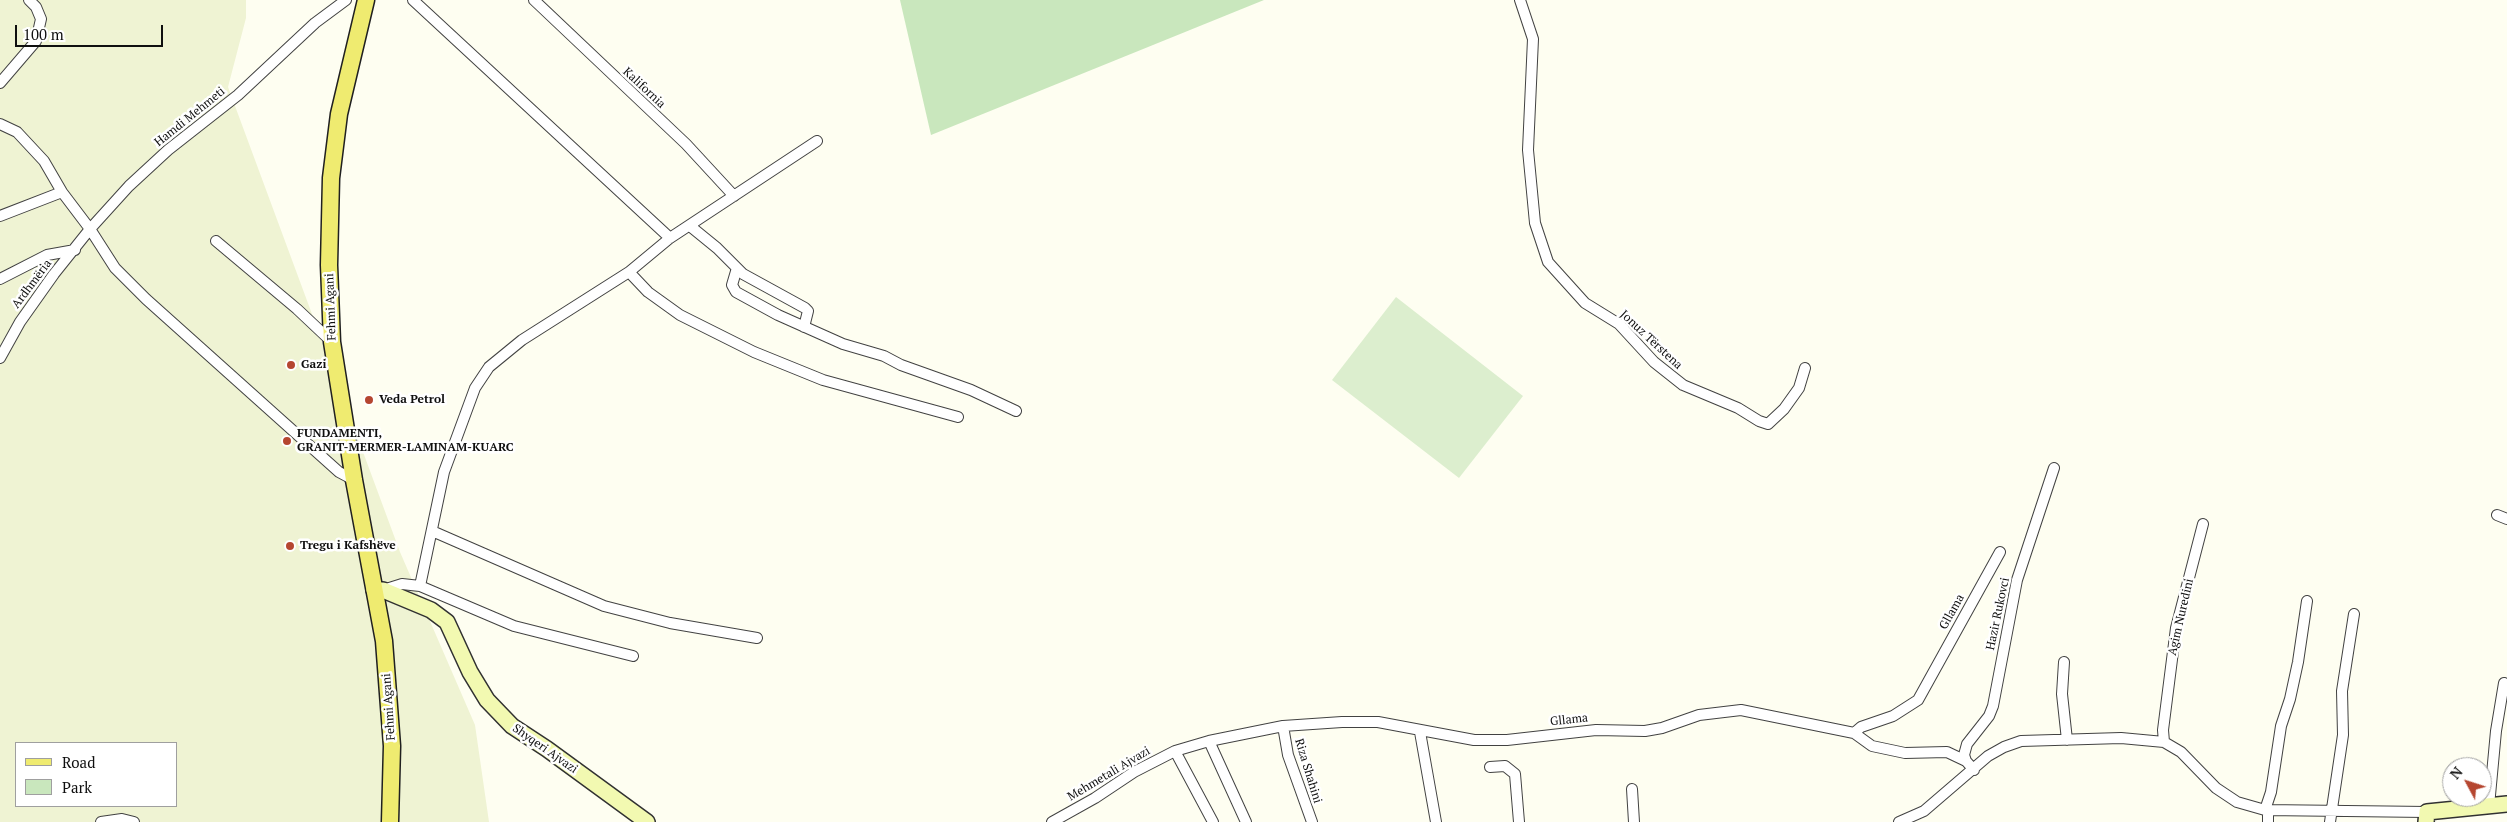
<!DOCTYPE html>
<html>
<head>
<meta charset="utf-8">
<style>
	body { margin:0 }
	#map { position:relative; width:2507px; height:822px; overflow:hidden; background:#fefef1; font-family:"PT Serif",serif }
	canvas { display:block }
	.legend { position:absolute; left:15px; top:742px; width:162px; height:65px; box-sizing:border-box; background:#fff; border:1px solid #9f9f9f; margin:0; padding:6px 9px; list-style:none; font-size:15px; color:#0f0f0f }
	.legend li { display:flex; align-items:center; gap:10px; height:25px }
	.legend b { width:25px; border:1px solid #9f9f9f }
	.north { position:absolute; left:2442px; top:757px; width:50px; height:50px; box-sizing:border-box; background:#fff; border:1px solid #9f9f9f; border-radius:50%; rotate:310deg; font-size:14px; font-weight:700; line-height:20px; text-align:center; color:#0f0f0f }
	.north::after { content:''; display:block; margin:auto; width:18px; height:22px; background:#b54630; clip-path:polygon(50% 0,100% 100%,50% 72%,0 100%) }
	.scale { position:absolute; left:15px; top:25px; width:148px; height:22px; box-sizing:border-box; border:2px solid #0f0f0f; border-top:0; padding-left:6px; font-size:15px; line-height:18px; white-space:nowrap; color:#0f0f0f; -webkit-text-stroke:4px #fff; paint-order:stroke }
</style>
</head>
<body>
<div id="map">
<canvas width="2507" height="822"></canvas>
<ul class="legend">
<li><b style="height:6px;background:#efeb70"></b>Road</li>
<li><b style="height:14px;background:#c9e7bd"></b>Park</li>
</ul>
<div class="north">N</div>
<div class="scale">100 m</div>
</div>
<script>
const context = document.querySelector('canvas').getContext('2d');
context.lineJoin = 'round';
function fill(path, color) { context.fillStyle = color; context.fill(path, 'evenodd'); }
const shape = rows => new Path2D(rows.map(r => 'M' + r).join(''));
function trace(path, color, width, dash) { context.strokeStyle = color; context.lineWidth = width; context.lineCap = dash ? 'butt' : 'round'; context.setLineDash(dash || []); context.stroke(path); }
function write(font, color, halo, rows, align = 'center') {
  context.font = font + ' "PT Serif",serif'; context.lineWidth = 5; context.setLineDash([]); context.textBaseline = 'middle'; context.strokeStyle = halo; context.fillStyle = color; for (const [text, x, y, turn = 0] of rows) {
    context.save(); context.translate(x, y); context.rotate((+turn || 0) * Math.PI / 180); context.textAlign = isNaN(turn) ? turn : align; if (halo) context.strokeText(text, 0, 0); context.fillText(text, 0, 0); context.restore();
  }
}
fill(shape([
	[0,0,246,0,246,18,228,87,400,552,475,725,489,822,0,822],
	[16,743,176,743,176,806,16,806]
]), '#eff3d3');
fill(shape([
	[900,0,1264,0,931,135]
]), '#c9e7bd');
fill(shape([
	[1396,297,1523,396,1459,478,1332,380]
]), '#dceece');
const street = shape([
	[413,0,670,238],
	[534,0,686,144,734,196],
	[1520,0,1533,39,1528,150,1535,223,1548,262,1585,303,1619,324,1654,362,1683,385,1738,408,1759,421,1768,424,1784,409,1799,388,1805,368],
	[0,83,36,41,41,19,36,7,29,0],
	[0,124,17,132,44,161,62,192,90,229,115,268,146,299,339,472,354,480],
	[0,216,62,192],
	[690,226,717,248,737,268,732,285,736,292,778,315,843,344,884,356,901,365,971,390,1016,411],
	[216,241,297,309,332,342],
	[737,268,743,274,805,308,808,311,804,327],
	[629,272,648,292,680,315,754,352,823,380,958,417],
	[0,279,47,255,75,250],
	[0,358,20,322,54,274,90,229,129,186,168,150,238,95,315,23,346,0],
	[2497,515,2507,519],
	[432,531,604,606,670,623,757,638],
	[420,586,444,472,475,388,489,367,522,340,629,272,670,238,817,141],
	[383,590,402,584,420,586,514,626,633,656],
	[2064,662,2062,694,2067,740],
	[1283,726,1288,755,1312,822],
	[1420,732,1436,822],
	[1854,733,1861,727,1893,716,1918,700,2000,552],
	[1209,741,1246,822],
	[2164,742,2163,730,2176,628,2203,524],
	[1175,751,1213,822],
	[1966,761,1964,755,1967,744,1989,716,1993,706,2017,580,2054,468],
	[1490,767,1505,766,1515,774,1519,822],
	[1632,789,1634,822],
	[2489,806,2496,731,2504,683],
	[2265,810,2271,792,2281,726,2290,699,2298,662,2307,601],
	[2268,811,2268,822],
	[101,822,122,819,134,822],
	[1052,822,1095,798,1134,772,1175,751,1209,741,1283,726,1342,722,1378,722,1474,740,1507,740,1596,730,1645,731,1662,728,1699,715,1741,710,1854,733,1872,746,1905,753,1947,752,1966,761,1974,770],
	[1899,822,1924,811,1988,756,2004,747,2021,741,2121,738,2164,742,2181,752,2216,788,2237,802,2265,810,2427,812],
	[2330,822,2343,735,2342,691,2354,614]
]);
const secondary = shape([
	[374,590,383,590,431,610,447,622,470,672,487,700,512,726,547,749,647,822],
	[2426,822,2427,812,2507,804]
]);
const primary = shape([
	[366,0,339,114,331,178,329,265,332,342,354,480,384,641,392,746,390,822]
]);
trace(street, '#424242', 12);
trace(secondary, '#313131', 18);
trace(primary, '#202020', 19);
trace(street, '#fff', 10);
trace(secondary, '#f2f9b1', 15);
trace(primary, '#efeb70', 16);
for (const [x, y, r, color] of [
	[291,365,5,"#b54630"],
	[369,400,5,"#b54630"],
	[287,441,5,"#b54630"],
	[290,546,5,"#b54630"]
]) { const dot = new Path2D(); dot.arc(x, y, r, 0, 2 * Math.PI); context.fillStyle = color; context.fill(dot); trace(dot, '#fff', 2); }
write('12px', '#0f0f0f', '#fff', [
	["Kalifornia",644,88,43],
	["Hamdi Mehmeti",190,117,-39],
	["Ardhmëria",32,284,-53],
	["Fehmi Agani",331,307,-92],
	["Jonuz Tërstena",1651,340,43],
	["Gllama",1952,612,-61],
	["Hazir Rukovci",1998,614,-78],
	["Agim Nuredini",2181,617,-77],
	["Fehmi Agani",389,707,-94],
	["Gllama",1569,720,-6],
	["Shyqeri Ajvazi",545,749,35],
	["Riza Shahini",1308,771,73],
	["Mehmetali Ajvazi",1109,774,-31]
]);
write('bold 12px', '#0f0f0f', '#fff', [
	["Gazi",301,365],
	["Veda Petrol",379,400],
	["FUNDAMENTI,",297,434],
	["GRANIT-MERMER-LAMINAM-KUARC",297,448],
	["Tregu i Kafshëve",300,546]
], 'left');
</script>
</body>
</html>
